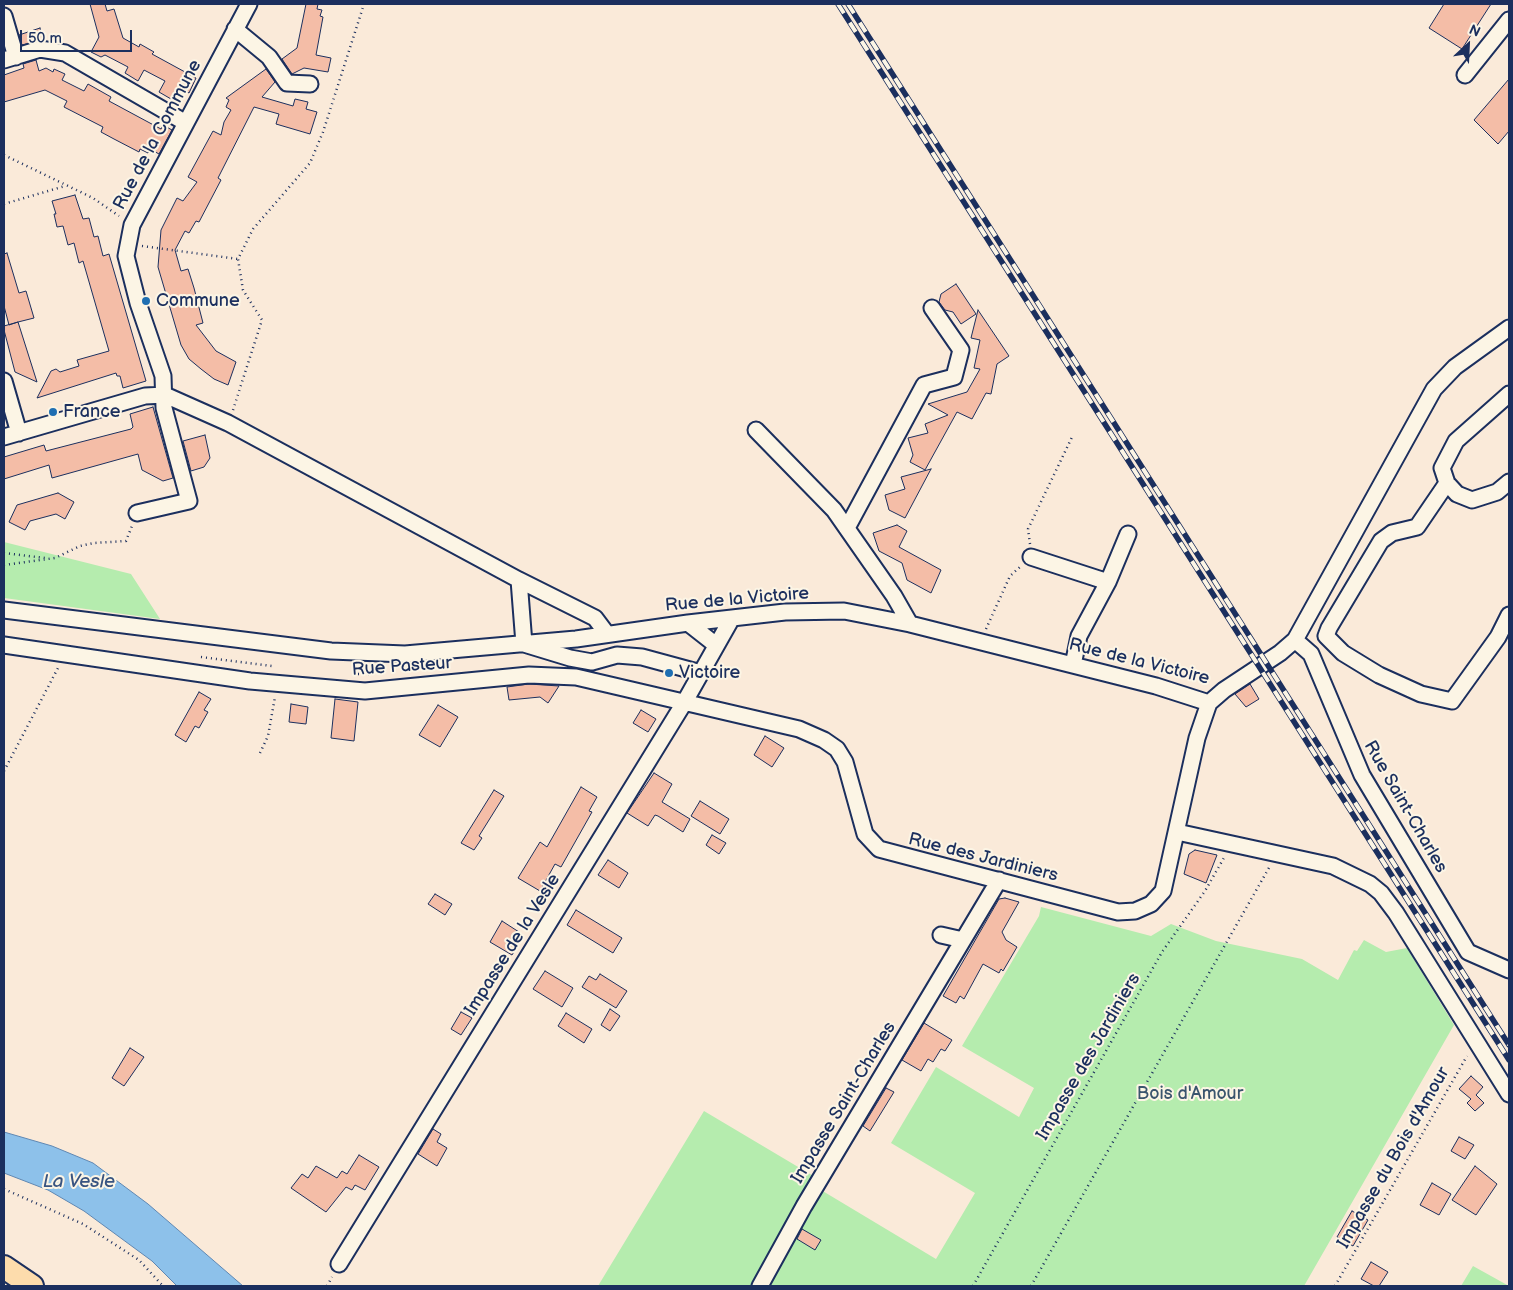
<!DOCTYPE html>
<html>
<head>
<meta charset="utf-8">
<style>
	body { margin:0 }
	#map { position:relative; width:1513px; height:1290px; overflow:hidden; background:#faead9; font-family:"Balsamiq Sans",sans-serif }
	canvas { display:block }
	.frame { position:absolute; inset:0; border:5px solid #1b2f5e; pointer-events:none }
	.north { position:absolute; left:1443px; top:20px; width:50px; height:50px; -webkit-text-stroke:4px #fcf5e5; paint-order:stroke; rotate:25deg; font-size:14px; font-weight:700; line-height:20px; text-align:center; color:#1b2f5e }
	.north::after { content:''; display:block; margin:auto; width:18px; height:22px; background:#1b2f5e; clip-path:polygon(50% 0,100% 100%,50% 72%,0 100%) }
	.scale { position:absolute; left:20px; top:30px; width:112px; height:22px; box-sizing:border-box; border:2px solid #1b2f5e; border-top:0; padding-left:6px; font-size:15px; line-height:18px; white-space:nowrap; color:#1b2f5e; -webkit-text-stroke:4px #fcf5e5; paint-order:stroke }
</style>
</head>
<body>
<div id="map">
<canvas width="1513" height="1290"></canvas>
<div class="frame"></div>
<div class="north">N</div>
<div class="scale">50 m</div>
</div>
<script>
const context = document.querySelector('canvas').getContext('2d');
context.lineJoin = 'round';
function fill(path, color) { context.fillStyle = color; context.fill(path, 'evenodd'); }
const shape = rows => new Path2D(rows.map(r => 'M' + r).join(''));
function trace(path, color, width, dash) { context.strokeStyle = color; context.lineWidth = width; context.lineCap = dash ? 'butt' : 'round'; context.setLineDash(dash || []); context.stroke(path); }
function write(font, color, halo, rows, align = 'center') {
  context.font = font + ' "Balsamiq Sans",sans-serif'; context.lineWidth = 4; context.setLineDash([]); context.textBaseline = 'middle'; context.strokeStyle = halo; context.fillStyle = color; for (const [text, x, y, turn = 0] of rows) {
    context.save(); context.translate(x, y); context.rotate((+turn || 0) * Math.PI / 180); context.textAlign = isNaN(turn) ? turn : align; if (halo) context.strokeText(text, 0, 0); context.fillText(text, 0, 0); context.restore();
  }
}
fill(shape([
	[4,542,131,574,160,619,4,598],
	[1041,907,1151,936,1171,924,1216,941,1302,959,1338,980,1354,950,1357,951,1364,940,1386,952,1407,948,1454,1025,1304,1286,598,1286,704,1111,815,1177,821,1190,936,1259,975,1193,891,1143,936,1067,1019,1117,1034,1088,962,1046,1039,916],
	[1473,1266,1509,1286,1461,1286]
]), '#b5ecae');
const water = shape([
	[4,1132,52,1146,93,1163,148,1204,243,1286,177,1286,152,1261,84,1211,48,1190,4,1173,4,1132]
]);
fill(water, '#8dc1ea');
trace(water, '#5f87b2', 1);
const building = shape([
	[90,4,105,4,107,11,114,9,123,38,139,47,140,44,154,52,152,54,196,78,189,93,178,87,171,99,159,92,165,81,144,70,138,81,125,73,128,67,105,55,101,57,91,52,99,37,90,4],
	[306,4,318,4,317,9,322,10,320,16,323,17,316,55,331,58,328,72,304,68,292,74,282,59,297,48,306,4],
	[1444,4,1491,4,1462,49,1429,28,1444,4],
	[40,28,43,40,22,45,19,35,40,28],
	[36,60,39,71,46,68,53,72,54,69,65,74,62,80,84,91,88,84,111,97,109,101,161,129,163,125,172,130,159,154,150,149,148,153,140,149,139,152,114,139,101,132,103,127,64,107,67,101,45,90,4,102,4,75,24,68,23,64,36,60],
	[266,69,275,82,262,97,293,106,295,99,308,102,306,109,317,112,310,134,276,124,279,114,254,107,218,178,221,180,199,222,196,221,189,233,185,231,175,250,181,271,188,269,194,288,203,323,196,325,216,351,236,362,228,385,214,379,201,369,189,359,181,345,158,267,161,230,177,198,183,201,197,182,188,177,213,131,221,135,224,122,231,110,226,107,229,100,226,98,266,69],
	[1509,79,1509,131,1498,144,1474,120,1509,79],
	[75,195,83,219,89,218,94,237,98,236,103,256,109,254,146,381,123,388,120,376,117,376,116,373,37,398,51,371,56,369,60,372,79,366,77,360,109,351,83,261,79,263,74,243,68,245,63,226,57,227,54,214,56,214,52,201,75,195],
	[7,253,19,293,26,291,34,318,18,322,37,382,15,372,4,330,4,326,18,322,9,325,4,306,4,254,7,253],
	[956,284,976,314,961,324,953,312,945,310,939,302,941,294,956,284],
	[978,310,1009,356,997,364,991,394,986,393,972,419,957,412,925,470,910,462,913,455,908,438,928,433,925,424,948,415,928,404,967,392,980,369,974,368,980,340,971,338,978,310],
	[153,407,173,478,163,481,142,470,138,454,52,478,49,465,4,479,4,457,44,445,46,451,131,429,133,427,130,414,153,407],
	[205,435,210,458,204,467,191,471,183,441,205,435],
	[931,469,905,518,889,510,885,495,905,489,901,477,931,469],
	[58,493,74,502,65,519,56,514,30,521,25,530,9,522,17,505,58,493],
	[897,525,907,531,899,547,941,570,931,593,907,580,902,563,879,551,873,533,897,525],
	[529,684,559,686,548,703,540,697,509,700,507,687,529,684],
	[1250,684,1259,699,1246,707,1235,694,1250,684],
	[199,692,211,699,204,710,208,712,199,728,195,726,186,742,175,735,199,692],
	[335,699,358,702,354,741,331,738,335,699],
	[291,704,308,707,306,724,289,722,291,704],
	[438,705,458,717,440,747,419,735,438,705],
	[641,710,656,719,648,732,633,723,641,710],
	[765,736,784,748,772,767,754,755,765,736],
	[654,773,672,784,662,802,690,819,683,832,658,816,655,815,648,826,627,813,654,773],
	[581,787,597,797,589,811,592,812,561,867,555,864,540,891,518,878,540,842,547,847,581,787],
	[494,790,504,796,479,836,482,838,474,850,461,843,494,790],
	[700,801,729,819,720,834,691,816,700,801],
	[712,835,726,843,719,854,706,845,712,835],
	[1195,850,1217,855,1206,883,1184,874,1189,854,1195,850],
	[608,860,628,873,619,888,598,875,608,860],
	[435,894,452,904,445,915,428,904,435,894],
	[1005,898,1019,902,1002,932,1006,940,1017,947,1003,971,1001,969,999,973,983,964,964,999,960,996,956,1003,943,996,999,899,1005,898],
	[576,910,622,938,613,953,567,925,576,910],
	[502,921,519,932,514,940,519,943,512,955,490,942,502,921],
	[545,971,573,988,562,1007,533,989,545,971],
	[600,974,627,991,616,1008,582,987,589,976,596,980,600,974],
	[610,1009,620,1016,610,1031,601,1025,610,1009],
	[461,1012,472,1018,461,1035,451,1029,461,1012],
	[566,1013,592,1029,584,1043,558,1026,566,1013],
	[924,1023,952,1040,945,1051,941,1049,933,1062,928,1059,921,1071,902,1060,924,1023],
	[130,1048,144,1057,124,1086,112,1078,130,1048],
	[1471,1076,1483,1087,1476,1095,1484,1103,1475,1111,1467,1103,1471,1099,1459,1089,1471,1076],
	[886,1088,894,1092,870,1131,863,1126,886,1088],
	[433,1129,441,1134,437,1142,447,1148,437,1166,418,1154,433,1129],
	[1459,1137,1474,1145,1465,1159,1451,1151,1459,1137],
	[359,1155,379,1167,365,1190,355,1185,352,1190,346,1187,326,1212,291,1188,302,1174,308,1178,316,1166,337,1178,342,1171,347,1174,359,1155],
	[1475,1166,1497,1184,1476,1215,1452,1200,1475,1166],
	[1432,1183,1451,1194,1439,1215,1420,1205,1432,1183],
	[1352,1211,1368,1220,1353,1246,1337,1237,1352,1211],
	[802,1229,821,1240,815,1250,797,1239,802,1229],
	[1371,1262,1388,1272,1379,1286,1374,1286,1361,1279,1371,1262]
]);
fill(building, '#f4bda7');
trace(building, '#1b2f5e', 1);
const minor = shape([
	[4,16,16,57],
	[235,29,269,57,287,83,310,84],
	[4,60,40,49,65,53,186,123],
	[1465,75,1509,20],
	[4,381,19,433],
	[1509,394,1456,441,1442,468,1447,483,1457,494,1472,500,1497,492,1509,482],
	[756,430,834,510,894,596,910,624],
	[4,437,145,396,165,395,228,423,519,580,595,618,607,634],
	[1447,483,1417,527,1392,533,1381,541,1329,628,1326,636,1343,653,1379,675,1421,694,1452,701,1498,637,1509,615],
	[137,513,189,501,164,408,163,376,138,303,126,256,132,225,249,4],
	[847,528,924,385,954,377,961,350,932,308],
	[1031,557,1108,582],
	[519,580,524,644,570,658,592,662,617,655,642,657,701,673],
	[4,610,331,651,405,654,576,639,688,623,785,612,844,611,910,624,1156,686,1209,703,1224,690,1280,653,1295,640,1434,389,1455,367,1509,328],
	[688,623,716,645],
	[1295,640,1311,654,1362,775,1468,952,1509,970],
	[4,645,250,681,365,691,529,675,576,677,799,729,824,740,837,749,845,762,865,834,879,849,1118,912,1135,911,1151,904,1163,891,1197,738,1209,703],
	[1073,665,1079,636,1108,582,1128,534],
	[1177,832,1333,866,1370,884,1381,893,1396,913,1509,1094],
	[941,935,963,940],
	[339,1264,684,703,732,618],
	[760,1286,804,1206,999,880]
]);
const highway = shape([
	[4,1267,32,1286]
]);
trace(minor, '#1b2f5e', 19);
trace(highway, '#1b2f5e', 26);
trace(shape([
	[4,155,93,198,119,216],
	[4,204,65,186],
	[142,246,238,259],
	[233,410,262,320,243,290,238,259,253,229,310,163,323,132,364,4],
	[1030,544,1028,529,1073,435],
	[4,553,45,558],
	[4,565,55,558,80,546,94,543,126,541,132,526],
	[986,629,1010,576,1020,567],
	[201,657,272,666],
	[358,674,370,674],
	[260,753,268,736,275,697],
	[4,771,59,666],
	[4,1189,83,1224,139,1260,163,1286],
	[327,1286,332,1277],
	[973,1286,1162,952,1205,891,1225,856],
	[1031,1286,1270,866],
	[1335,1286,1467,1056]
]), '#1b2f5e', 2.5, [1, 4]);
trace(minor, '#fcf5e5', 15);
trace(highway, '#fddcac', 22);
const rail = shape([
	[838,4,1509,1060],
	[848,4,1509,1045]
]);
trace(rail, '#1b2f5e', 5.5);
trace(rail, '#fcf5e5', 4, [11]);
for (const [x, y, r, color] of [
	[146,301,5,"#1f6fb2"],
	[53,412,5,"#1f6fb2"],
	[669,673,5,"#1f6fb2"]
]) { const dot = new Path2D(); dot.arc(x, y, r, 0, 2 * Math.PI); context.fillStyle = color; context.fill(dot); trace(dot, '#fcf5e5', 2); }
write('18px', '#1b2f5e', '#fcf5e5', [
	["Rue de la Commune",158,135,-62],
	["Rue de la Victoire",737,600,-5],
	["Rue de la Victoire",1139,662,14],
	["Rue Pasteur",402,667,-4],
	["Rue Saint-Charles",1405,807,60],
	["Rue des Jardiniers",983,858,14],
	["Impasse de la Vesle",513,945,-58],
	["Impasse des Jardiniers",1089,1057,-60],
	["Impasse Saint-Charles",844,1103,-59],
	["Impasse du Bois d'Amour",1394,1158,-60]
]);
write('18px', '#1b2f5e', '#fcf5e5', [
	["Commune",156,301],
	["France",63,412],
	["Victoire",679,673]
], 'left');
write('18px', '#3a556e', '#fcf5e5', [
	["Bois d'Amour",1190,1094]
]);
write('italic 19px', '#385481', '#fcf5e5', [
	["La Vesle",79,1182]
]);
</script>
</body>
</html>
